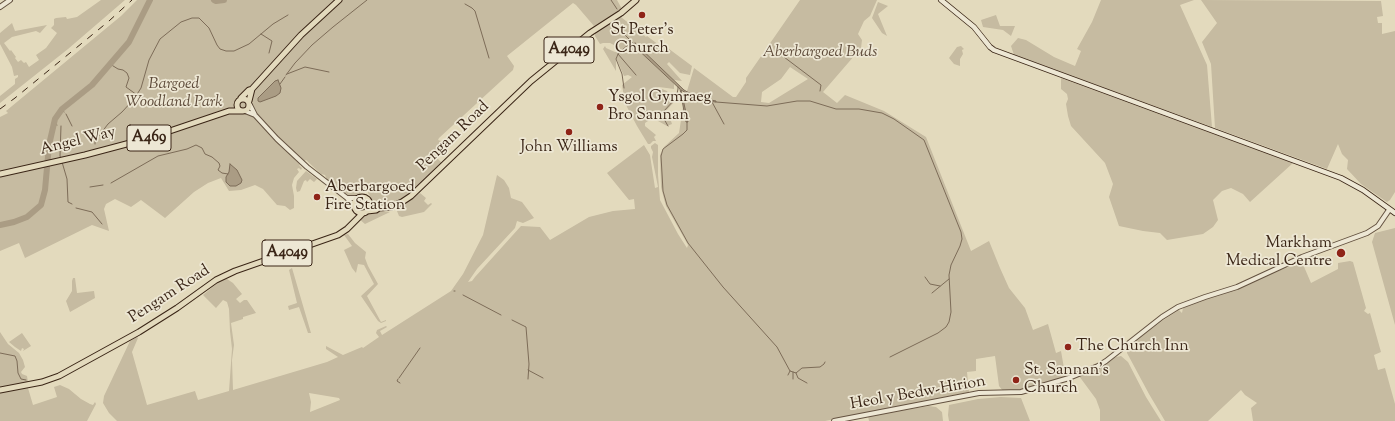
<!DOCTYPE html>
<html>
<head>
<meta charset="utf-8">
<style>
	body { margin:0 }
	canvas { display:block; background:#e3dabd }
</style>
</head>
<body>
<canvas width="1395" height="421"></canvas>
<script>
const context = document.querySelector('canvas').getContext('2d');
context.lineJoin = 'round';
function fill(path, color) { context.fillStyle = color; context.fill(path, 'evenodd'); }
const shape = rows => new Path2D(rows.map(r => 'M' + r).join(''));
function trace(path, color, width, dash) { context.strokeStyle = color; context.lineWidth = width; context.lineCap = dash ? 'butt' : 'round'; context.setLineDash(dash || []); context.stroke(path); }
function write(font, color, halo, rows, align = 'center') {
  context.font = font + ' "Sorts Mill Goudy",serif'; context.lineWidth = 3.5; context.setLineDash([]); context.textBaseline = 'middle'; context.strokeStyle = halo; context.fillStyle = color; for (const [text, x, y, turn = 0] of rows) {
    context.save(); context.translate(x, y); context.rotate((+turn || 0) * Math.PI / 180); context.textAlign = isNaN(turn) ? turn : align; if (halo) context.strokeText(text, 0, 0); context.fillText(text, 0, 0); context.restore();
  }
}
fill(shape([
	[101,0,125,0,68,49,0,103,0,96,15,84,15,79,18,77,18,75,14,76,12,67,0,44,0,33,12,23,15,31,47,25,40,33,36,31,12,37,4,43,10,51,11,50,16,57,15,58,18,62,21,60,24,63,26,62,29,67,39,60,36,55,46,48,57,33,51,28,54,25,54,19,56,18,66,17,67,19,77,17],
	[137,0,617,0,622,9,594,26,576,5,573,3,507,56,514,66,513,70,439,138,438,140,441,141,439,152,437,152,437,158,442,163,412,192,397,201,383,204,374,202,368,193,370,185,366,184,363,192,362,191,359,194,355,195,348,195,327,180,325,175,321,174,306,160,299,165,302,168,301,170,299,168,297,169,299,172,294,178,292,185,294,196,294,208,290,210,285,206,277,205,263,189,255,185,241,190,229,191,221,178,208,183,194,192,165,218,141,200,131,207,115,199,106,204,104,209,109,231,92,225,25,258,19,243,0,251,0,117,8,113,6,111,121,16],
	[800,0,877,0,870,16,864,21,858,34,862,40,861,48,823,92,837,103,845,95,884,111,926,137,971,251,989,241,1000,268,1009,288,1025,308,1033,330,1048,324,1056,353,1061,351,1065,374,1063,378,1017,391,1003,391,999,386,995,356,976,359,976,371,967,372,969,392,825,421,117,421,109,413,103,403,104,396,130,341,137,337,138,338,132,352,147,405,195,391,198,400,229,391,232,349,230,331,229,309,227,302,223,300,216,308,203,295,221,280,227,279,233,283,242,294,236,299,240,303,244,300,247,300,256,313,243,317,243,319,231,323,234,345,232,360,233,390,327,362,338,357,326,349,326,346,343,355,362,347,363,348,379,337,376,333,377,330,386,326,387,327,380,331,382,335,451,291,463,274,483,235,497,175,504,180,509,188,511,198,522,202,534,218,523,223,517,221,515,228,477,269,468,282,472,281,475,277,521,226,540,227,550,240,589,217,613,211,635,209,634,199,629,200,607,173,644,145,650,155,655,188,658,187,652,157,653,152,651,148,651,146,655,143,658,145,658,175,660,200,678,234,687,248,688,245,666,206,664,199,661,187,660,155,664,147,679,133,684,101,694,68,733,97,736,97,746,82,746,78],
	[790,67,808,79,769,103,761,102,762,92,781,79],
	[309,393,339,398,340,400,310,412,311,402],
	[1101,0,1194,0,1180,5,1207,65,1212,127,1014,55,1011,46,1018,38,1026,40,1054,57,1075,66,1081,51,1077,49,1092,22],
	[1201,0,1381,1,1383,16,1377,17,1378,23,1382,23,1382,34,1395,31,1395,192,1390,200,1387,202,1384,200,1361,184,1347,169,1348,160,1342,154,1338,144,1327,169,1215,128,1211,64,1202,42,1217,23],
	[878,2,888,6,878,14,887,36,882,33,872,18],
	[996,15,1000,26,1015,26,1011,36,1003,30,983,27,981,20],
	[621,17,646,37,647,36,659,45,661,43,692,66,690,75,680,73,669,62,667,64,682,81,674,80,635,43,633,45,674,84,674,89,659,87,648,92,649,93,659,88,662,89,667,91,671,98,675,101,665,112,666,116,671,121,672,124,667,126,658,121,654,117,645,123,645,126,656,135,654,137,656,141,653,141,650,144,648,144,637,126,627,107,624,97,622,85,632,77,628,75,624,76,617,60,617,55,616,61,616,71,603,49,605,46,606,48,615,52,619,51,620,48,610,43,603,43,600,44,595,36,595,33,597,31],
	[961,46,964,49,962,50,963,54,960,59,960,66,954,64,949,58,957,47],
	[1061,78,1260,151,1293,163,1250,202,1243,194,1231,188,1222,191,1213,200,1218,220,1213,227,1203,234,1167,240,1160,233,1143,231,1119,226,1109,197,1113,184,1105,163,1071,126,1068,116,1066,104,1068,99,1067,94,1061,89],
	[306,171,317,179,314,182,310,179,307,182,306,180,304,181,300,191,297,192,296,188,297,181],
	[420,193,426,198,424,201,428,205,431,203,432,204,424,212,402,217,399,216,397,211,399,208],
	[383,211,390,212,365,224,359,219,368,213],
	[1395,228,1395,325,1372,242,1375,233],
	[348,234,355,243,366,252,365,258,368,266,378,284,367,296,381,322,386,320,386,321,381,323,378,321,361,296,374,284,364,265,358,264,356,273,352,268,344,250,352,246,344,235],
	[1350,261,1353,262,1366,308,1364,311,1368,314,1370,313,1381,352,1374,355,1378,370,1385,368,1395,404,1395,421,1253,421,1251,408,1257,403,1245,395,1241,390,1208,421,1165,421,1149,394,1127,353,1127,349,1138,339,1162,321,1179,310,1182,313,1183,308,1202,300,1241,288,1270,274,1302,262,1311,283,1338,269,1338,263],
	[292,268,311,333,308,333,299,307,289,310,288,306,297,303,289,270],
	[73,278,75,278,77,293,94,291,95,298,70,312,66,301,72,291,72,281],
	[0,332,8,344,19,353,23,360,25,367,21,372,22,374,27,376,28,382,0,387],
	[22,333,31,346,23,351,24,349,22,348,21,351,15,347,9,342],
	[1121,356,1128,362,1146,397,1161,421,1100,421,1100,410,1096,399,1079,376,1092,371,1116,357],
	[60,385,69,389,81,399,90,404,93,405,95,402,96,404,87,421,0,421,0,393,28,388,33,405,57,397,54,387],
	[1001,397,1021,398,1030,421,949,421,948,415,949,405,978,399],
	[929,406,936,407,942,412,943,421,869,421,868,416]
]), '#c6bba1');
const water = shape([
	[635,43,684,90,696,97,716,101,716,102,706,101,695,98,681,90,688,122,686,122,680,89,633,45,635,43],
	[278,80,281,88,280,93,276,96,260,102,258,101,258,98,275,81,278,80],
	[230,164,237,170,242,180,241,183,236,186,230,186,226,182,226,177,229,172,230,164]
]);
fill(water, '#aa9c84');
trace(water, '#7d6c58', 1);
trace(shape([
	[611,0,617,9],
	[465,4,472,8,475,11,489,58],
	[619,25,622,32,634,44],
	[261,34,272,41,269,53],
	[618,54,636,75],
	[772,54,782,55,784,57,821,85,820,91],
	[110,64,118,69,123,70,127,73,129,78,126,87,137,95],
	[287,74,305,67,329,72],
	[286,75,295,63,312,45,333,27,367,0],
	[280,84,285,77],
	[624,88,622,74,616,59,618,54,631,42],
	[712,102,724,124],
	[716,102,767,106,797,101,810,101,836,109,859,109,882,113,894,119,924,140,961,232,962,239,960,246,951,265,949,275,951,312,949,322,946,327,938,333,890,357],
	[62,109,64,112],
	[66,114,72,126],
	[687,121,687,130,683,134,663,149,661,156,663,191,667,205,688,243,723,287,777,347,790,371,796,373,802,368,820,367,824,364,825,362],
	[54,124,57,125],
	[668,126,664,119,663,112,676,98,678,89,678,87],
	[95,144,95,141,108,124,122,112,134,99,141,88,149,60,160,39,181,22,192,18,199,18,209,28,217,45,220,49,226,51,234,51,249,44,273,24,288,15],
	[61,159,60,156,61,126],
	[62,162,67,179,68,202,72,204],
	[111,183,158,156,187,149,196,145,202,148,205,154,212,157,219,163,220,166,218,170,222,173,228,174],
	[90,187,103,185],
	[76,208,92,212,102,224],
	[925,277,930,284,940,286],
	[454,291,455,291],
	[932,293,949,279],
	[463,295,501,315],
	[512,320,526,327,529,364,528,379],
	[0,353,15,356,17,361,18,373,21,379,26,380],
	[528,370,543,378],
	[796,373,798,378,807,383],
	[788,375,790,371],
	[399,378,420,348],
	[398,379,397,381,400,383],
	[793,379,793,372]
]), '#7d6c58', 1);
trace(shape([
	[214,0,216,1,224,0],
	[0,225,14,222,27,217,41,205,45,190,49,145,55,119,62,109,92,85,129,42,150,0]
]), '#aa9c84', 6);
const tertiary = shape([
	[0,7,10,0],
	[250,105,255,115,277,139,307,167,347,198,354,206],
	[245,111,255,115],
	[347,198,358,198],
	[834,421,979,393,1021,392,1069,378,1098,366,1106,361,1162,317,1178,307,1205,297,1237,287,1302,257,1367,233,1378,226,1389,210]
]);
const secondary = shape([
	[941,0,974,27,990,47,994,50,1341,178,1363,190,1395,213]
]);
const primary = shape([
	[241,98,249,90,252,89,301,35,339,0],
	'237 105a6 6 0 1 1 12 0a6 6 0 1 1-12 0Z',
	[249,101,252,89],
	[0,174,85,155,149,138,229,111,241,111],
	'354 205a8 8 0 1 1 16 0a8 8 0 1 1-16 0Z',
	[367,211,376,210,379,208,391,207,402,202,411,196,531,81,590,33,621,13,636,0],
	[0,390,42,382,59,376,139,332,177,308,216,280,235,271,338,235,347,229,363,213]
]);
trace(tertiary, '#645240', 6);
trace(secondary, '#3a2516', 6);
trace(primary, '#3a2516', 7);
trace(tertiary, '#ede7d4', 4);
trace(secondary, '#ede7d4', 4.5);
trace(primary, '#e3dabd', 5);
trace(shape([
	[0,109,15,98,109,21,132,0]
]), '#3a2516', 1, [7, 7]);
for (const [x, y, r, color] of [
	[642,15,4,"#8f2418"],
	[600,107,4,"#8f2418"],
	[569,132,4,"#8f2418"],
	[317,197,4,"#8f2418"],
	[1341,253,5,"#8f2418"],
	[1068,347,4,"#8f2418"],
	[1016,380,4,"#8f2418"]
]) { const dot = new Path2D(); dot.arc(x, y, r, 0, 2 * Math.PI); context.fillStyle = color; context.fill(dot); trace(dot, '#ede7d4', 1.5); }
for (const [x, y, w] of [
	[569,50,50],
	[149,138,44],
	[287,253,50]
]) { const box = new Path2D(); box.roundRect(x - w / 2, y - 13, w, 26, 3); context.fillStyle = '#ede7d4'; context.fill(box); trace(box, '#3a2516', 1); }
write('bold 15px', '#3a2516', null, [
	["A4049",569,50],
	["A469",149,138],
	["A4049",287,253]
]);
write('16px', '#3a2516', '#ede7d4', [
	["St Peter's",642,31,"center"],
	["Church",642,49,"center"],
	["Ysgol Gymraeg",608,98],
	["Bro Sannan",608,116],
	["John Williams",569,148,"center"],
	["Aberbargoed",325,188],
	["Fire Station",325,206],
	["Markham",1332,244,"right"],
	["Medical Centre",1332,262,"right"],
	["The Church Inn",1076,347],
	["St. Sannan's",1024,371],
	["Church",1024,389]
], 'left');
write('italic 16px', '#5d4a39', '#ede7d4', [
	["Aberbargoed Buds",820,53],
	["Bargoed",174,85],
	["Woodland Park",174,103]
]);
write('16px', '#3a2516', '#ede7d4', [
	["Pengam Road",454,137,-44],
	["Angel Way",78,142,-14],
	["Pengam Road",170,295,-33],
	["Heol y Bedw-Hirion",918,394,-10]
]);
</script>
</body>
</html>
